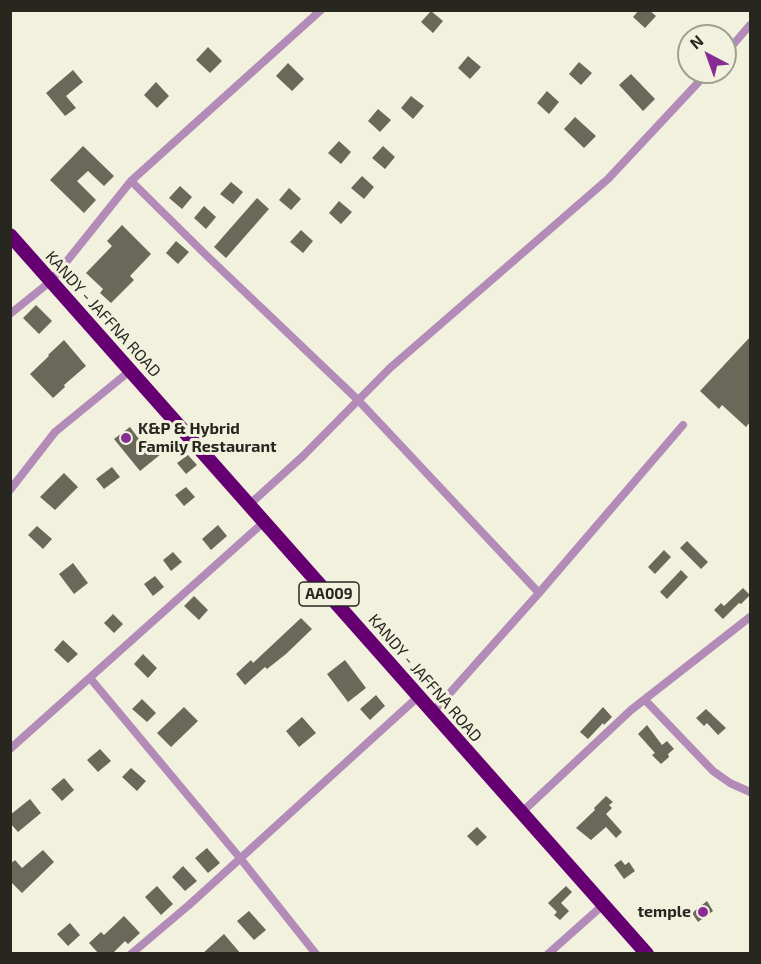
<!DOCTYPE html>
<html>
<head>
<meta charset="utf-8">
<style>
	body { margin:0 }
	#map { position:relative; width:761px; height:964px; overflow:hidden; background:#f1f1de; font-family:"Exo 2",sans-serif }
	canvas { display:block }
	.frame { position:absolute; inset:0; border:12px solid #272720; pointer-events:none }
	.north { position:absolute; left:677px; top:24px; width:60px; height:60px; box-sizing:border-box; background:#f1f1de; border:2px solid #a0a092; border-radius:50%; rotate:319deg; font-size:16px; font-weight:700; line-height:24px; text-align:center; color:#272720 }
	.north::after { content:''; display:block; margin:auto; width:21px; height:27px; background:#892b95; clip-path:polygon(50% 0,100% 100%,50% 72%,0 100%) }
</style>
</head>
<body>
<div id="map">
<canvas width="761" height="964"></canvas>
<div class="frame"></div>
<div class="north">N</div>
</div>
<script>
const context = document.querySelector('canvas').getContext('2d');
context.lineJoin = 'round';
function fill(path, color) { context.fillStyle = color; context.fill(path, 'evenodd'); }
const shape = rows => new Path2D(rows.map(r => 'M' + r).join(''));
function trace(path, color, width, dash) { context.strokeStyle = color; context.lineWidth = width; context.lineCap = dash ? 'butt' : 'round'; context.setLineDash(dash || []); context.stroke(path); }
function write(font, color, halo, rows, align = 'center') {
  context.font = font + ' "Exo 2",sans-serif'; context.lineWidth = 6; context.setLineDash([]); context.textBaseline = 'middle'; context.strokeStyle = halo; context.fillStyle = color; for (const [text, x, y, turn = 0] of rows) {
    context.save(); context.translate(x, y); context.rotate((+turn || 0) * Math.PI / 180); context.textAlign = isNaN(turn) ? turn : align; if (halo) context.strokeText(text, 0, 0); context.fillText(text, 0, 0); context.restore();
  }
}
fill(shape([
	[639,10,649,10,656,16,645,28,633,17],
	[431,11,443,21,433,33,421,22],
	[208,47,222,61,210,73,196,60],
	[468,56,481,67,470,79,458,68],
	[579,62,592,73,581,85,569,74],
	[288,63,304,79,292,91,276,76],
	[73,70,83,82,66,96,76,108,65,116,46,93],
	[631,74,655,99,643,111,619,85],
	[156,82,169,96,157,108,144,95],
	[547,91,559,102,549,114,537,103],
	[411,96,424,106,413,119,401,108],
	[378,109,391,120,380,132,368,121],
	[575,117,596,136,584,148,564,129],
	[339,141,351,152,341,164,328,153],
	[83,146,114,176,104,186,88,171,77,181,96,200,84,213,50,180],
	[383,146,395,157,385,169,372,158],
	[362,176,374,187,364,199,351,188],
	[231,182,243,192,233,204,220,194],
	[180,186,192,197,182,209,169,198],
	[289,188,301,199,291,210,279,200],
	[257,198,269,209,226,258,214,247],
	[339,201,352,212,341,224,329,213],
	[204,206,216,217,206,229,194,218],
	[122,225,151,254,130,276,134,280,111,303,100,293,103,289,86,273,112,246,107,241],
	[301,230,313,241,303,253,290,242],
	[176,241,189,252,178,264,166,253],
	[36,305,52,321,39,334,23,318],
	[750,337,750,422,746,427,722,405,719,409,700,391],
	[64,340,86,366,64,385,65,387,53,398,30,374,49,356,48,355],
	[130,427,142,443,147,438,161,454,140,471,114,439],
	[188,455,197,465,186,474,177,463],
	[112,467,120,477,104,489,96,479],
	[64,473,78,487,55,510,40,497],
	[186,487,195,497,184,506,175,495],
	[218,525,227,536,211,550,202,539],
	[37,526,52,539,43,549,28,535],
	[687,541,708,562,701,569,680,548],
	[664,550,671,557,655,574,648,567],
	[173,552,182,562,171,571,163,560],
	[73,563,88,583,74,594,59,574],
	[681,570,688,577,667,599,660,592],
	[155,576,164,587,153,596,144,584],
	[743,588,750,595,741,604,739,603,723,619,714,610,721,603,724,606],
	[194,596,208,610,199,620,184,606],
	[113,614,123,624,114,633,104,623],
	[301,618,312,629,286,654,267,669,265,667,245,685,236,674,251,660,253,663],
	[63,640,78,654,68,663,54,650],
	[143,654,157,668,148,678,134,664],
	[345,660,366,688,348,702,327,674],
	[376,695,385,706,370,720,360,709],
	[142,699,156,713,147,722,132,709],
	[184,707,198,721,171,747,157,733],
	[603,707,612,717,604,725,603,723,588,739,580,732],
	[706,709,726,728,718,735,707,723,704,726,696,718],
	[302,717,316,733,299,747,286,731],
	[647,725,662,745,667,741,674,749,668,754,669,757,661,764,652,755,655,753,638,734],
	[100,749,111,761,98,772,87,760],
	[131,768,146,781,137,791,122,777],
	[64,778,74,790,62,801,51,789],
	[606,796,613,802,609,805,612,808,606,814,622,832,616,838,606,827,591,840,576,828,595,810,594,808],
	[30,799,41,813,18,832,10,823,10,815],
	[477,827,487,837,477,846,467,836],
	[207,848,220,863,208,873,195,858],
	[43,850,54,862,22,893,10,881,10,864,15,860,22,868],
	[621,860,625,865,629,862,635,871,624,879,614,865],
	[183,866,197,881,185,891,172,877],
	[157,886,173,904,161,915,145,897],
	[566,886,572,892,561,903,569,911,560,920,554,915,557,912,548,903],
	[707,901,713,911,698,922,692,913],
	[249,911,266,930,254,940,237,921],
	[124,916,140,933,128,944,125,941,112,954,99,954,89,943,101,932,104,935],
	[70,923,80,935,68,946,57,934],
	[224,934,241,954,202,954]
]), '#6a6959');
trace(shape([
	[725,54,750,25],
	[131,181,206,255,358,400,539,593],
	[10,314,51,281,131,181,321,10],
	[10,490,55,432,131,370],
	[250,504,303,456,390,368,608,179,708,72],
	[90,678,240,858,316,954],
	[645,700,713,771,730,783,750,792],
	[433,712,539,593,683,425],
	[10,749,265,521],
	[521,813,631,710,750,617],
	[131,954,189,905,419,696],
	[548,954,603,905]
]), '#b38bb8', 8);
trace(shape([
	[10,235,647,954]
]), '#660072', 14);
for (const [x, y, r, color] of [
	[126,438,6,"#892b95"],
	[703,912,6,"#892b95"]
]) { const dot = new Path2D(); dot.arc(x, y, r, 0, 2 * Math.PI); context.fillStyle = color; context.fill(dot); trace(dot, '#f1f1de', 2); }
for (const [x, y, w] of [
	[329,594,60]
]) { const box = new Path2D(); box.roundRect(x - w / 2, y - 12, w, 24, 4.5); context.fillStyle = '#f1f1de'; context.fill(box); trace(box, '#272720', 1.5); }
write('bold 15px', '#272720', null, [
	["AA009",329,594]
]);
write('16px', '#272720', '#f1f1de', [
	["KANDY - JAFFNA ROAD",103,314,48],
	["KANDY - JAFFNA ROAD",425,678,49]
]);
write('bold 16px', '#272720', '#f1f1de', [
	["K&P & Hybrid",138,429],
	["Family Restaurant",138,447],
	["temple",691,912,"right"]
], 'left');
</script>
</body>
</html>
